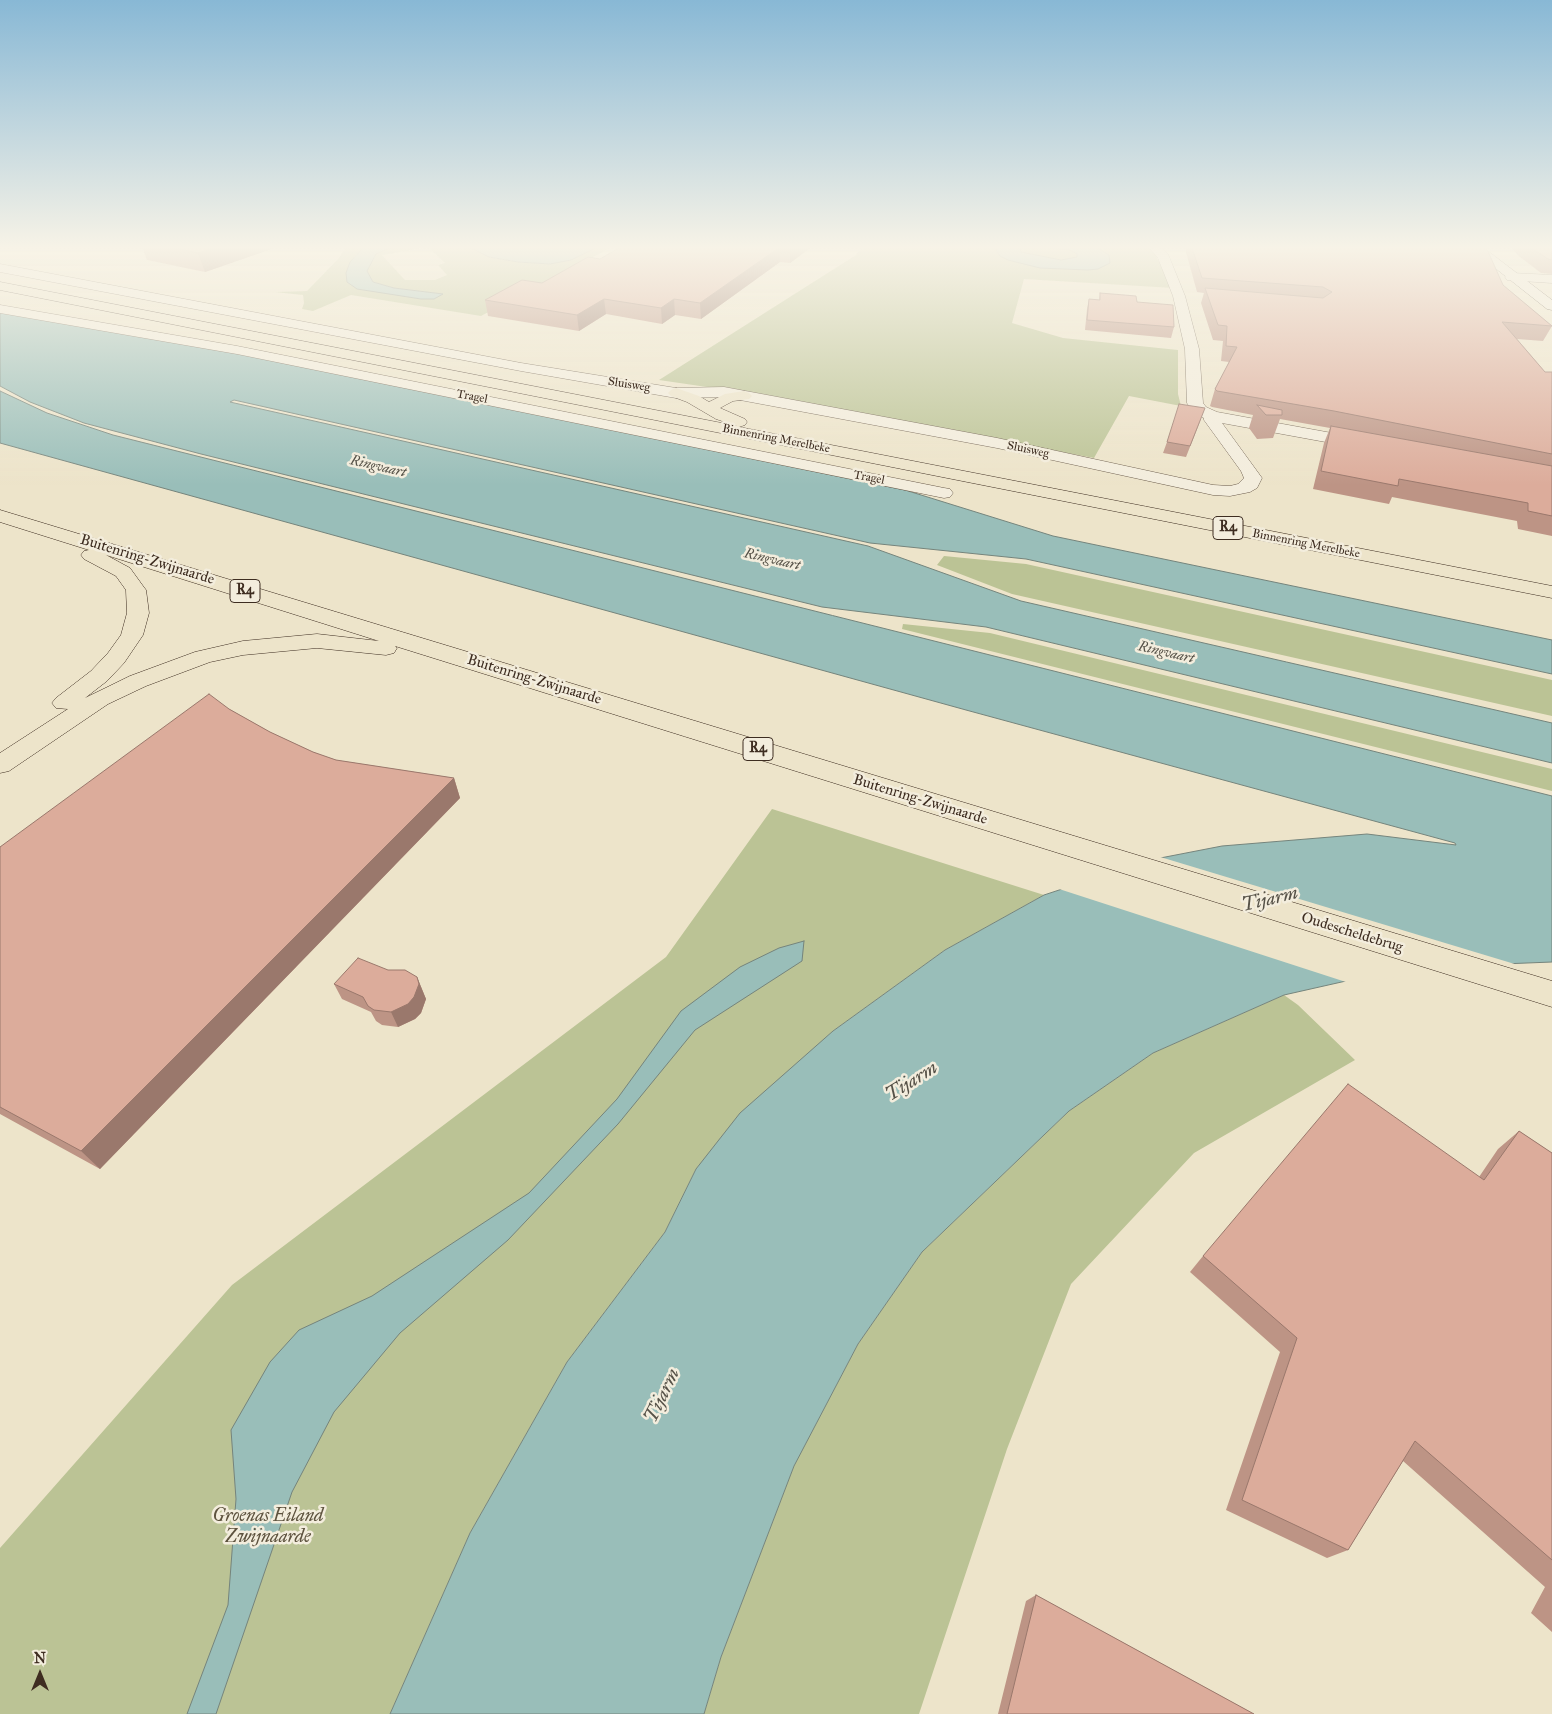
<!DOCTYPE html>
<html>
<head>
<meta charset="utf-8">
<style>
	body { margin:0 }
	#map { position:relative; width:1552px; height:1714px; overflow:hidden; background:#ede4ca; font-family:"IM FELL Great Primer",serif }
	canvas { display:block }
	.north { position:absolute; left:15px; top:1649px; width:50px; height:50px; -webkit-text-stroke:4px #f3eddd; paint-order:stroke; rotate:0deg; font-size:14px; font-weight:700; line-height:20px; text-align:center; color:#3e2d21 }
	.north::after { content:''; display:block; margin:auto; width:18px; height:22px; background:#3e2d21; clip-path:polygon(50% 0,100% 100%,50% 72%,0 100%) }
</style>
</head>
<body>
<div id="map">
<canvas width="1552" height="1714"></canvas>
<div class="north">N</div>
</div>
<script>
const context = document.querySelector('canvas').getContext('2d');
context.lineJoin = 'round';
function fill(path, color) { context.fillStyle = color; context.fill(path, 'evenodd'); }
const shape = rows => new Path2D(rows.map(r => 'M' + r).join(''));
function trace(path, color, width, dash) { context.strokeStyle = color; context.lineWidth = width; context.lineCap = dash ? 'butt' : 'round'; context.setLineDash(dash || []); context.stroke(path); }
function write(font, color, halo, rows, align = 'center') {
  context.font = font + ' "IM FELL Great Primer",serif'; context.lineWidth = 5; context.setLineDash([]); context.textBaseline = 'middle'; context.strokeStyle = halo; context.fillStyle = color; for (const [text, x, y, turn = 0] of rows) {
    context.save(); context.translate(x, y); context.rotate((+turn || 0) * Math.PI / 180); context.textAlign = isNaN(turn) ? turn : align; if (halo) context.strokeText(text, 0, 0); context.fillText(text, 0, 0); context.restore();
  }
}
fill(shape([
	[347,245,369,245,364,247,355,256,346,273,404,296,421,299,434,299,442,294,394,288,373,282,367,271,376,254,389,248,410,245,465,245,489,257,518,262,550,264,602,245,616,245,481,316,351,295,313,311,302,309,304,303,303,295,275,292,307,291,339,258],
	[428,247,445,263,438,265,447,275,435,280,405,280,382,255],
	[864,245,1150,245,1173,288,1024,279,1012,323,1063,338,1178,350,1178,394,1181,406,1129,396,1094,458,741,392,659,380,856,255],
	[944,556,1026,564,1552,680,1552,716,1012,594,937,565],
	[903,624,990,633,1552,769,1552,791,902,629],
	[772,809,1044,895,945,950,833,1031,696,1169,665,1232,567,1362,470,1533,390,1714,0,1714,0,1548,232,1285,666,957],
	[1284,995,1298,1005,1355,1060,1194,1153,1071,1284,1007,1449,919,1714,704,1714,721,1657,794,1465,858,1344,922,1252,1069,1111,1153,1053]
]), '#bbc395');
const water = shape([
	[369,245,411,245,389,248,376,254,367,271,373,282,394,288,443,294,434,299,421,299,357,289,347,282,346,273,350,262,364,247,369,245],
	[465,245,602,245,571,260,550,264,518,262,489,257,465,245],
	[996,245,1093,245,1109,255,1110,263,1098,269,1088,270,1040,268,1008,260,1000,256,996,250,996,245],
	[1036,246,1070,250,1077,254,1077,257,1061,260,1021,252,1020,249,1026,247,1036,246],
	[0,311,218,349,905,490,1053,536,1552,640,1552,674,1026,559,870,543,234,400,230,402,868,546,1021,601,1552,723,1552,763,986,627,822,607,201,454,84,423,30,402,0,386,0,311],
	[0,391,47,413,113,435,1552,796,1552,962,1477,965,1346,981,1284,995,1153,1053,1069,1111,922,1252,858,1344,794,1466,721,1657,704,1714,390,1714,470,1533,567,1362,665,1232,696,1169,740,1113,833,1031,945,950,1044,895,1150,860,1222,846,1367,834,1456,845,1455,843,966,710,0,443,0,391],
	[804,941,802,961,695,1030,618,1124,508,1240,400,1333,334,1412,292,1492,216,1714,187,1714,228,1605,236,1499,231,1430,270,1362,299,1330,372,1296,529,1193,617,1099,681,1011,740,967,779,948,804,941]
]);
fill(water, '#99beb9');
trace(water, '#75847c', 1);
fill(shape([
	[1157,856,1518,965,1477,968,1349,983,1056,888]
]), '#ede4ca');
const street = shape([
	[1147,245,1159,245,1168,254,1185,296,1199,349,1203,403,1206,407,1217,412,1370,440,1372,444,1370,448,1364,449,1222,423,1262,478,1257,488,1250,492,1230,496,1213,495,997,448,724,397,676,398,521,371,0,272,0,264,521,363,676,388,724,387,997,438,1213,485,1230,486,1238,484,1244,478,1241,471,1204,420,1204,418,1194,413,1187,403,1185,349,1173,296,1158,258,1147,245],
	[1511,273,1552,275,1552,283,1507,280,1505,277,1507,274,1511,273],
	[0,305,237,346,944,488,950,489,953,493,950,497,944,498,237,354,0,313,0,305]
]);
const secondary = shape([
	[1466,245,1480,245,1552,300,1552,310,1547,309,1466,245]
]);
const highway = shape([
	[0,282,737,426,716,419,687,402,671,396,668,393,671,390,676,388,699,396,709,402,725,394,744,391,749,393,752,396,749,399,733,401,720,408,745,419,747,422,745,425,739,427,1552,586,1552,598,0,290,0,282],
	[0,510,1552,981,1552,1007,395,646,397,648,394,653,386,655,317,648,243,655,210,662,146,686,108,704,9,771,0,773,0,753,68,709,56,708,52,703,56,698,91,671,108,653,121,635,127,613,126,590,116,576,84,559,81,555,84,551,89,550,0,522,0,510],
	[106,555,379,641,317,634,243,641,195,652,130,676,85,698,107,681,124,663,143,635,149,613,146,590,143,586,130,568,106,555]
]);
trace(street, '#6a5b4b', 1);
trace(secondary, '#3e2d21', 1);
trace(highway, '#3e2d21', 1);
fill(street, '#f3eddd');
fill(secondary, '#f3eddd');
fill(highway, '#ede4ca');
fill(shape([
	[141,245,283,245,205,272,147,260],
	[814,245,790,263,780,262,701,319,675,315,662,324,606,314,579,331,488,316,485,300,542,283,600,259],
	[1184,245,1471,245,1503,285,1552,326,1543,341,1517,339,1545,372,1552,372,1552,536,1518,529,1517,521,1392,497,1389,504,1313,489,1324,443,1330,428,1280,419,1273,438,1257,439,1249,428,1253,415,1212,407,1210,406,1215,389,1229,362,1221,361,1223,341,1213,340,1201,303,1204,293,1197,292],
	[1508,245,1552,245,1552,274,1541,273,1520,257],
	[1100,293,1137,302,1174,327,1171,338,1085,330,1087,309,1089,299,1099,300],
	[1201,419,1186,457,1163,453,1167,442],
	[229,709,270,732,313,752,336,760,454,778,460,798,100,1169,0,1114,0,847],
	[388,970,417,977,426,999,421,1013,415,1019,398,1027,382,1025,376,1021,371,1012,342,999,334,984],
	[1519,1131,1552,1153,1552,1632,1531,1613,1545,1587,1403,1461,1348,1550,1327,1558,1226,1510,1280,1352,1190,1272,1203,1256,1479,1177,1498,1149],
	[1036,1595,1254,1714,998,1714,1026,1601]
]), '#bd9485');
fill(shape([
	[221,245,283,245,205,272,198,253],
	[794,245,814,245,790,263,790,248],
	[780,247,780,262,701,319,700,303],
	[604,299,606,314,579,331,577,315],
	[674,299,675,315,662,324,661,308],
	[454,778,460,798,100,1169,81,1151],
	[417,977,426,999,421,1013,415,1019,398,1027,391,1012]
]), '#9a786c');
const building = shape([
	[161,245,221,245,198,253,161,245],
	[624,245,794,245,790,248,780,247,700,303,674,299,661,308,604,299,577,315,485,300,522,280,542,283,588,257,600,259,624,245],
	[1191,245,1471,245,1486,247,1503,285,1552,326,1502,322,1545,372,1552,372,1552,454,1334,411,1217,391,1215,389,1237,347,1226,346,1227,326,1218,325,1205,288,1323,298,1332,292,1323,287,1202,278,1191,245],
	[1527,245,1552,245,1552,260,1548,259,1527,245],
	[1100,293,1136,296,1137,302,1173,305,1174,327,1087,320,1089,299,1100,300,1100,293],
	[1179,404,1205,408,1190,446,1167,442,1179,404],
	[1257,405,1282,410,1282,415,1266,415,1257,405],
	[1331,426,1552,466,1552,516,1528,511,1528,503,1399,479,1398,486,1321,471,1331,426],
	[209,694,229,709,270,732,313,752,336,760,454,778,81,1151,0,1107,0,847,209,694],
	[358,958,388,970,405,970,417,977,419,984,414,997,408,1004,391,1012,374,1010,368,1006,363,997,334,984,358,958],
	[1348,1084,1484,1180,1519,1131,1552,1153,1552,1560,1415,1441,1348,1550,1242,1500,1297,1338,1203,1256,1348,1084],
	[1036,1595,1254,1714,1007,1714,1036,1595]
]);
fill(building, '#dcac9b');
trace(building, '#9a786c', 1);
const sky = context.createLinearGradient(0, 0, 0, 485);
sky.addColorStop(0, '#88b8d5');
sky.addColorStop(0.51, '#f7f3e7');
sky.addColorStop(1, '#f7f3e700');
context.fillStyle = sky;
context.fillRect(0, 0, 1552, 485);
write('12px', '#3e2d21', '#f3eddd', [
	["Sluisweg",629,385,9],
	["Tragel",472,397,11],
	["Binnenring Merelbeke",776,439,11],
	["Sluisweg",1028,450,12],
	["Tragel",869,478,11],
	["Binnenring Merelbeke",1306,544,11]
]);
write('italic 14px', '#555147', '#f3eddd', [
	["Ringvaart",378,467,13],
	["Ringvaart",772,560,13],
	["Ringvaart",1166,653,13]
]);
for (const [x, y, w] of [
	[1228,528,30],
	[245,591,30],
	[758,749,30]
]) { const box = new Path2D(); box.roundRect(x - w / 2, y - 11.5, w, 23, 4); context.fillStyle = '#f3eddd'; context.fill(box); trace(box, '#3e2d21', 1); }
write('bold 14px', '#3e2d21', null, [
	["R4",1228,528],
	["R4",245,591],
	["R4",758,749]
]);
write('15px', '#3e2d21', '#f3eddd', [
	["Buitenring-Zwijnaarde",147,560,17],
	["Buitenring-Zwijnaarde",534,680,17],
	["Buitenring-Zwijnaarde",920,800,17],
	["Oudescheldebrug",1352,933,17]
]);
write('italic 18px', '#5d523e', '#f3eddd', [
	["Groenas Eiland",268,1517],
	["Zwijnaarde",268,1538]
]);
write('italic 19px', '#555147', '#f3eddd', [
	["Tijarm",1270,900,-13],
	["Tijarm",912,1082,-32],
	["Tijarm",663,1396,-64]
]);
</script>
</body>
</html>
